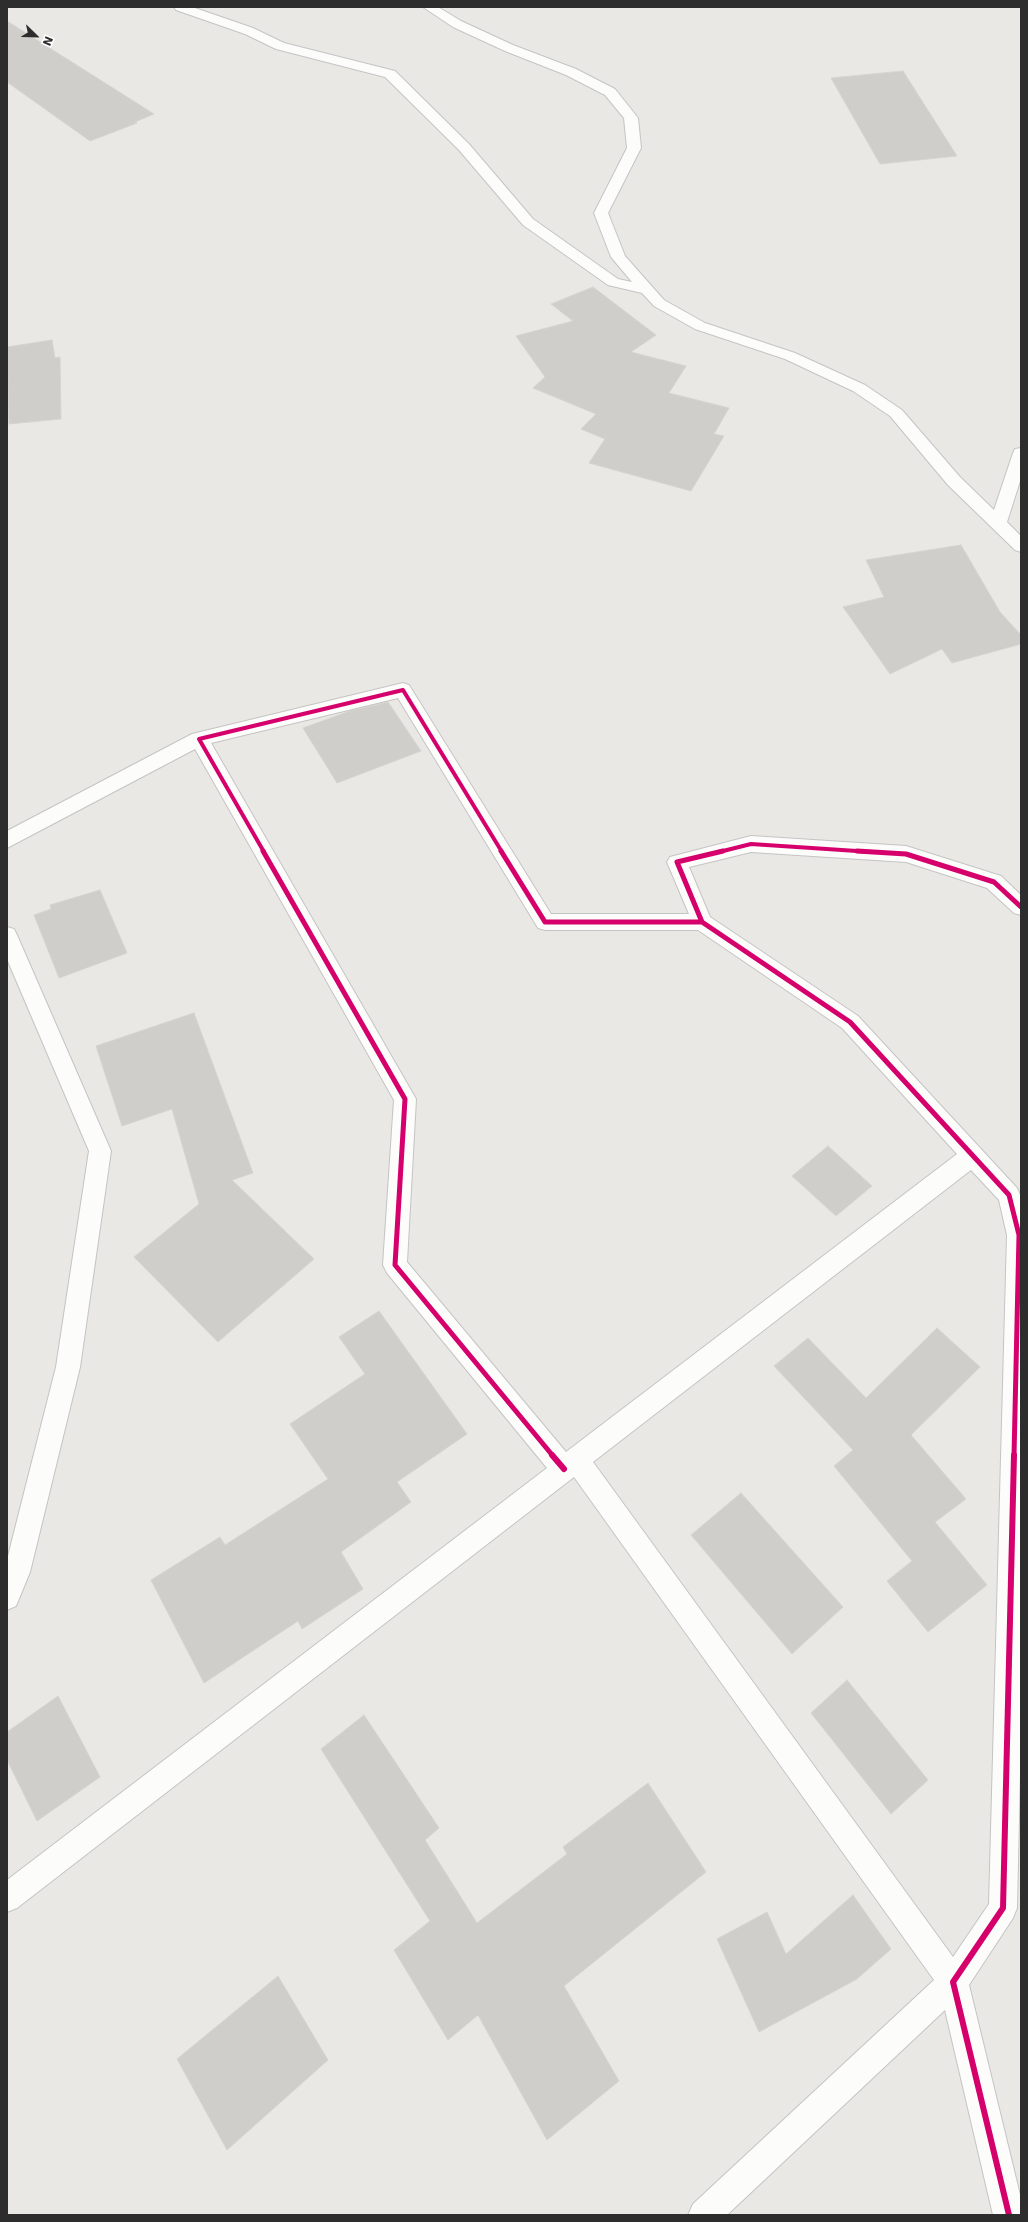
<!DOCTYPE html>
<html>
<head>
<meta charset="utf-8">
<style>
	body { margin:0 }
	#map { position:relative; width:1028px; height:2222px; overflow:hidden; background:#eae8e4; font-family:"DejaVu Sans",sans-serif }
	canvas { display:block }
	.frame { position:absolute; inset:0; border:8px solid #2d2d2d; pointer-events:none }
	.north { position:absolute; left:16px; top:16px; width:40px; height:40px; -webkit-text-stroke:3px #fff; paint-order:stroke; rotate:113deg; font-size:11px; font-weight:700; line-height:16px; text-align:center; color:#2d2d2d }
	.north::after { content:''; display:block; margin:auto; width:14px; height:18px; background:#2d2d2d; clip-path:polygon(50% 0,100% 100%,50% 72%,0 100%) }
</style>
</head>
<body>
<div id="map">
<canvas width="1028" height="2222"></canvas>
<div class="frame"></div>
<div class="north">N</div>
</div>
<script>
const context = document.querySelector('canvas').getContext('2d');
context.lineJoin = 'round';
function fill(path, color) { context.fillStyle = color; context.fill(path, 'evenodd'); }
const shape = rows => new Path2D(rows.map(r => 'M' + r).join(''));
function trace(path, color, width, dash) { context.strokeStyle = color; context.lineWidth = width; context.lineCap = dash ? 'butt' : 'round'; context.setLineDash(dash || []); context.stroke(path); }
const building = shape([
	[7,21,154,114,135,122,137,123,90,141,7,82,7,21],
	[903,71,957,156,880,164,831,78,903,71],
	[593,287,656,335,631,352,686,366,669,393,729,408,714,434,724,436,691,491,589,463,605,439,581,429,596,414,533,388,545,377,516,336,573,321,551,304,593,287],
	[52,340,55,358,60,357,61,419,9,424,7,347,52,340],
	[961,545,1000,612,1021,635,1021,644,952,663,942,649,890,674,843,607,884,597,866,560,961,545],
	[388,702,421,751,337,783,303,728,350,711,388,702],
	[100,890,127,953,59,978,34,915,51,909,50,905,100,890],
	[194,1013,253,1173,232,1180,314,1259,218,1342,134,1257,199,1204,172,1109,122,1126,96,1046,194,1013],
	[828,1146,872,1186,836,1216,792,1176,828,1146],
	[379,1311,467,1434,397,1482,411,1502,341,1552,363,1589,302,1629,298,1621,204,1683,151,1580,220,1537,225,1545,328,1479,290,1424,365,1374,339,1337,379,1311],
	[937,1328,980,1367,911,1435,966,1499,935,1522,987,1585,928,1632,887,1581,912,1561,834,1466,853,1450,774,1366,808,1338,866,1398,937,1328],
	[741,1493,843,1607,792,1654,691,1535,741,1493],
	[847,1680,928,1780,891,1814,811,1713,847,1680],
	[58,1696,100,1777,37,1821,7,1760,7,1732,58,1696],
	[364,1715,439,1828,425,1840,477,1923,567,1854,563,1847,648,1783,706,1872,564,1986,619,2081,547,2140,478,2015,448,2040,394,1950,430,1921,321,1749,364,1715],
	[853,1895,891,1949,857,1979,759,2032,717,1939,767,1912,786,1954,853,1895],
	[278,1976,328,2060,227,2150,177,2059,278,1976]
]);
fill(building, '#cfceca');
trace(building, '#d5d4d0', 1);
const street = shape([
	[174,7,192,7,253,28,284,43,395,71,469,144,533,219,618,279,632,282,611,257,594,213,627,148,624,118,605,95,566,75,505,51,453,27,423,7,438,7,461,21,513,45,576,69,615,89,638,118,641,148,608,213,625,256,664,300,705,323,795,353,865,385,902,410,960,477,994,510,1013,453,1015,449,1021,448,1021,478,1007,522,1021,536,1021,552,1015,550,948,485,890,416,853,391,785,359,695,329,654,306,642,293,608,285,523,225,459,150,385,77,276,49,245,34,176,10,174,7],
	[403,683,409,685,551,914,689,914,667,862,670,857,751,836,906,846,1001,876,1021,895,1021,915,1014,913,987,888,906,862,751,852,689,867,710,917,858,1016,1017,1188,1021,1197,1021,1727,1017,1908,1013,1918,969,1985,1021,2199,1021,2215,993,2215,945,2010,727,2215,688,2215,693,2204,934,1980,574,1477,17,1908,7,1912,7,1880,547,1468,387,1273,383,1265,394,1100,195,749,7,848,7,831,192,734,403,683],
	[398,698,538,928,545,930,698,930,842,1028,957,1154,566,1452,407,1262,416,1099,211,743,398,698],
	[971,1170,999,1200,1007,1235,989,1904,953,1957,593,1462,971,1170],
	[7,927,14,929,17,935,111,1151,80,1367,30,1572,16,1606,7,1610,7,1560,56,1367,89,1151,7,959,7,927]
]);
trace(street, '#c4c4c4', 2);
fill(street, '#fcfcfb');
trace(shape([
	[264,852,199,739,403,690,502,852],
	[719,852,751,844,872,852]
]), '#d6006c', 4);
trace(shape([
	[263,851,405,1099,395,1265,553,1456],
	[501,851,545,922,702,922],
	[723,851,677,862,702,922,850,1022,1009,1195,1019,1235,1014,1456],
	[857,851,906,854,994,882,1021,907]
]), '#d6006c', 5);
trace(shape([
	[552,1455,564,1469],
	[1009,2215,953,1982,1003,1908,1014,1455]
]), '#d6006c', 6);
</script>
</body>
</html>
